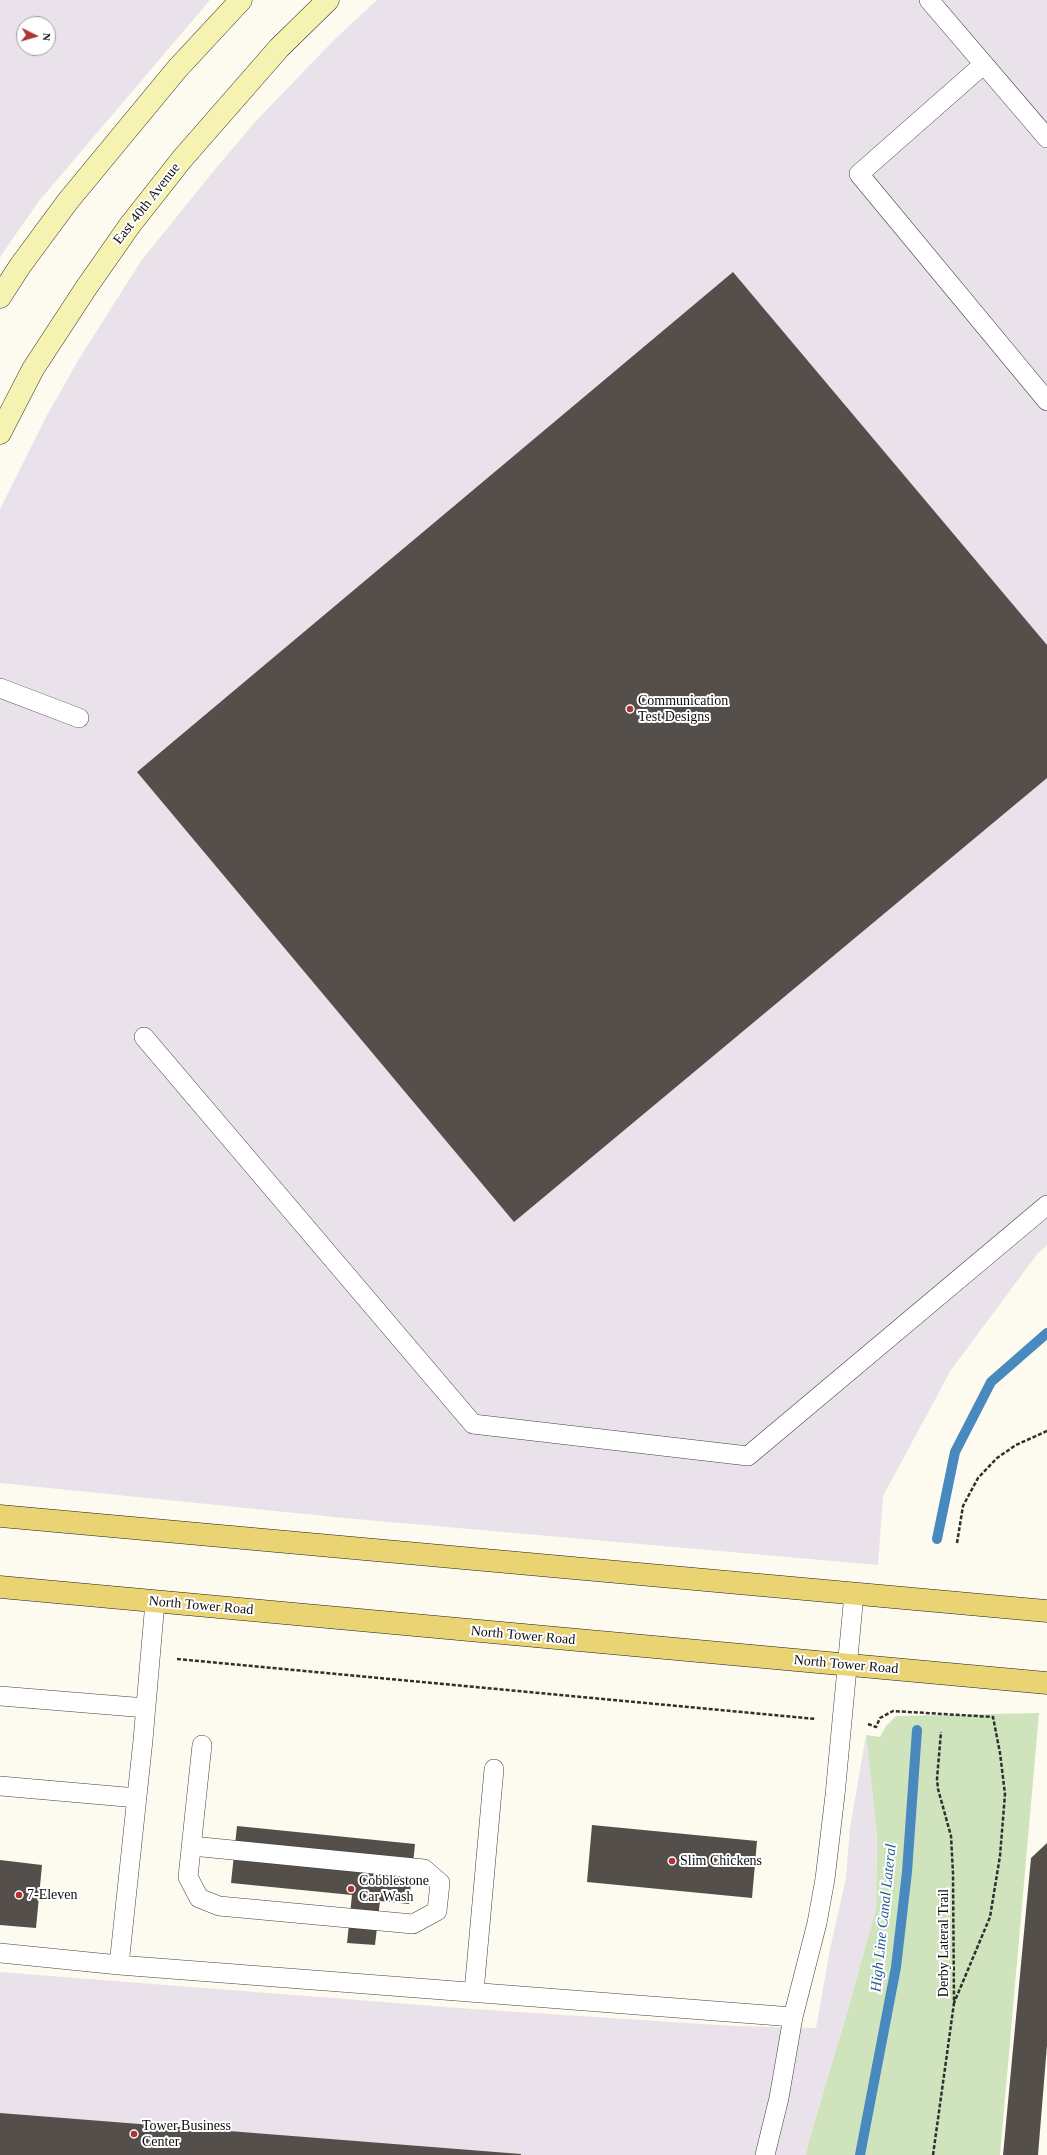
<!DOCTYPE html>
<html>
<head>
<meta charset="utf-8">
<style>
	body { margin:0 }
	#map { position:relative; width:1047px; height:2155px; overflow:hidden; background:#fdfbef; font-family:"Times New Roman",serif }
	canvas { display:block }
	.north { position:absolute; left:16px; top:16px; width:40px; height:40px; box-sizing:border-box; background:#fff; border:1px solid #9e9e9e; border-radius:50%; rotate:95deg; font-size:11px; font-weight:700; line-height:16px; text-align:center; color:#0d0d0d }
	.north::after { content:''; display:block; margin:auto; width:14px; height:18px; background:#ae3434; clip-path:polygon(50% 0,100% 100%,50% 72%,0 100%) }
</style>
</head>
<body>
<div id="map">
<canvas width="1047" height="2155"></canvas>
<div class="north">N</div>
</div>
<script>
const context = document.querySelector('canvas').getContext('2d');
context.lineJoin = 'round';
function fill(path, color) { context.fillStyle = color; context.fill(path, 'evenodd'); }
const shape = rows => new Path2D(rows.map(r => 'M' + r).join(''));
function trace(path, color, width, dash) { context.strokeStyle = color; context.lineWidth = width; context.lineCap = dash ? 'butt' : 'round'; context.setLineDash(dash || []); context.stroke(path); }
function write(font, color, halo, rows, align = 'center') {
  context.font = font + ' "Times New Roman",serif'; context.lineWidth = 4; context.setLineDash([]); context.textBaseline = 'middle'; context.strokeStyle = halo; context.fillStyle = color; for (const [text, x, y, turn = 0] of rows) {
    context.save(); context.translate(x, y); context.rotate((+turn || 0) * Math.PI / 180); context.textAlign = isNaN(turn) ? turn : align; if (halo) context.strokeText(text, 0, 0); context.fillText(text, 0, 0); context.restore();
  }
}
fill(shape([
	[0,0,210,0,39,201,0,257],
	[24,24,48,24,48,48,24,48],
	[377,0,1047,0,1047,1245,1038,1253,951,1370,883,1496,878,1565,344,1518,0,1483,0,509,46,417,79,359,141,261,216,168,255,122,334,40],
	[866,1735,877,1835,876,1908,849,2006,808,2144,806,2155,0,2155,0,1972,472,2009,734,2026,816,2028,830,1949,846,1878,850,1828]
]), '#eae2eb');
fill(shape([
	[1039,1713,1000,2155,806,2155,808,2144,849,2006,876,1908,877,1835,866,1735,880,1737,886,1726,896,1716]
]), '#cfe4bc');
trace(shape([
	[937,1539,955,1452,991,1382,1047,1333],
	[860,2155,896,1967,907,1872,917,1730]
]), '#4889bf', 10);
fill(shape([
	[733,272,1047,645,1047,778,514,1222,137,772],
	[592,1825,757,1841,752,1898,587,1882],
	[237,1826,415,1844,409,1904,380,1901,375,1945,347,1943,352,1895,231,1883],
	[1047,1843,1047,2045,1038,2155,1003,2155,1031,1858],
	[0,1860,42,1865,36,1928,0,1925],
	[0,2113,521,2154,521,2155,0,2155]
]), '#554f4b');
const lane = shape([
	[929,0,1047,138],
	[984,64,859,174,1047,401],
	[0,688,79,718],
	[144,1037,473,1424,748,1456,1047,1205],
	[0,1696,146,1708],
	[0,1786,137,1798],
	[192,1846,424,1869,440,1883,437,1911,413,1924,219,1906,199,1898,188,1877,202,1745],
	[0,1953,119,1965,793,2017,817,1923,825,1879,835,1795,854,1594],
	[119,1965,143,1740,155,1602],
	[474,1992,494,1769],
	[765,2155,779,2098,793,2017]
]);
const secondary = shape([
	[0,297,20,266,68,201,177,69,241,0],
	[0,433,33,369,86,288,130,225,182,159,279,48,328,0]
]);
const primary = shape([
	[0,1516,1047,1611],
	[0,1587,1047,1683]
]);
trace(lane, '#404040', 20);
trace(secondary, '#2f2f2f', 23);
trace(primary, '#1e1e1e', 23);
trace(shape([
	[957,1543,963,1506,978,1478,997,1458,1016,1445,1047,1431],
	[177,1659,816,1719],
	[868,1724,876,1727,880,1718,893,1711,993,1717,1000,1753,1005,1794,1000,1856,990,1917,954,2003],
	[933,2155,954,2003,953,1873,951,1836,938,1789,937,1779,941,1732]
]), '#2f2f2f', 2.5, [4, 2]);
trace(lane, '#fff', 19);
trace(secondary, '#f6f2b1', 22);
trace(primary, '#ead372', 22);
for (const [x, y, r, color] of [
	[630,709,4,"#ae3434"],
	[672,1861,4,"#ae3434"],
	[351,1889,4,"#ae3434"],
	[19,1895,4,"#ae3434"],
	[134,2134,4,"#ae3434"]
]) { const dot = new Path2D(); dot.arc(x, y, r, 0, 2 * Math.PI); context.fillStyle = color; context.fill(dot); trace(dot, '#fff', 1.5); }
write('14px', '#0d0d0d', '#fff', [
	["East 40th Avenue",147,204,-52],
	["North Tower Road",201,1606,5],
	["North Tower Road",523,1636,5],
	["North Tower Road",846,1665,5],
	["Derby Lateral Trail",944,1943,-90]
]);
write('14px', '#0d0d0d', '#fff', [
	["Communication",638,701],
	["Test Designs",638,717],
	["Slim Chickens",680,1861],
	["Cobblestone",359,1881],
	["Car Wash",359,1897],
	["7-Eleven",27,1895],
	["Tower Business",142,2126],
	["Center",142,2142]
], 'left');
write('italic 15px', '#245c92', '#fff', [
	["High Line Canal Lateral",884,1918,-84]
]);
</script>
</body>
</html>
